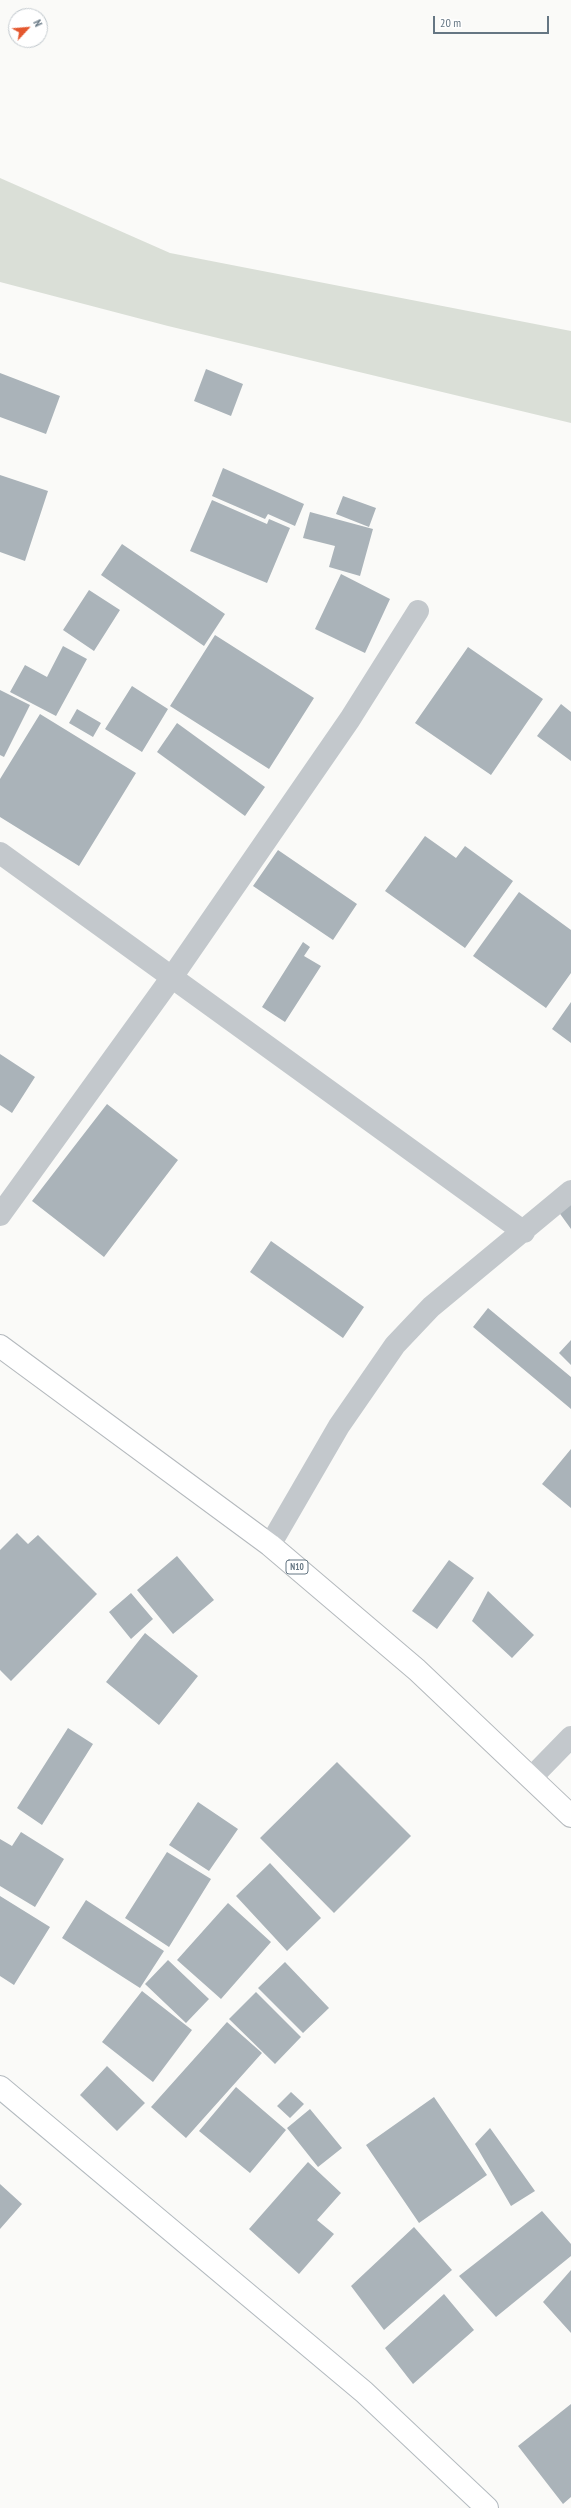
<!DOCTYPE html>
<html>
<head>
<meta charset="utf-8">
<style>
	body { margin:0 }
	#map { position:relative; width:571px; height:2508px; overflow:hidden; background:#fafaf8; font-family:"PT Sans Narrow",sans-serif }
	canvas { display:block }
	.north { position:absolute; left:8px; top:8px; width:40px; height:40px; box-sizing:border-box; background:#fff; border:1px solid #c1c8cd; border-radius:50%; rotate:64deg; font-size:11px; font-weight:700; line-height:16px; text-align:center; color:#657683 }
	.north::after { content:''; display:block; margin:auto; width:14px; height:18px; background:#e4572e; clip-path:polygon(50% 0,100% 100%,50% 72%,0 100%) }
	.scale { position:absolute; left:433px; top:16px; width:116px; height:18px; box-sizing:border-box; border:2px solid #657683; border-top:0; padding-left:5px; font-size:12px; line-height:14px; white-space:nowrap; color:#657683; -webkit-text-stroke:3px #fff; paint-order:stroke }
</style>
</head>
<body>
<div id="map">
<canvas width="571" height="2508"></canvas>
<div class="north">N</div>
<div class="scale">20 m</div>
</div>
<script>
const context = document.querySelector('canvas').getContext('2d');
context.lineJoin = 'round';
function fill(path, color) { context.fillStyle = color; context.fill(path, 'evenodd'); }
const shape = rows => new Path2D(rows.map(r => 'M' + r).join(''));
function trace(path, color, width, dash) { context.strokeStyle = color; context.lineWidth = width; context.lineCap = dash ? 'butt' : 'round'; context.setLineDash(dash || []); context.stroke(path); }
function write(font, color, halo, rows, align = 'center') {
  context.font = font + ' "PT Sans Narrow",sans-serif'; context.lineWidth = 4; context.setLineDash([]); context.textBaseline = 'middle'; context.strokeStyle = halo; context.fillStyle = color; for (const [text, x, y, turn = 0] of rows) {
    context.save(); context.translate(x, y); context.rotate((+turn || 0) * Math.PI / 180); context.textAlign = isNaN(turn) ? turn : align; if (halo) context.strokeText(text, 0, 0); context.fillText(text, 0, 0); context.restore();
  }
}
fill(shape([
	[0,178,170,253,571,331,571,423,168,326,0,282]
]), '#dadfd7');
fill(shape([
	[206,369,243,384,231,416,194,401],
	[0,373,60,396,46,434,0,417],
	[223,468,304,504,295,526,268,514,265,519,212,496],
	[0,475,48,491,25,561,0,552],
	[343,496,376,508,369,527,336,514],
	[212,500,267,524,269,519,290,528,267,583,190,551],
	[310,512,373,529,360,576,329,567,335,546,303,538],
	[122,544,225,614,204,646,101,575],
	[341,574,390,599,365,653,315,629],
	[89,590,120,610,94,651,63,630],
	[215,635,314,698,269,769,170,706],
	[63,646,87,659,56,716,10,692,25,665,47,677],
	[468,647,543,699,491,775,415,723],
	[132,686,168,709,142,752,105,729],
	[0,690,30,705,4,757,0,755],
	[561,704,571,712,571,761,537,736],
	[77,709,101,723,93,737,69,723],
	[40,714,136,773,79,866,0,817,0,779],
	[177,723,265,787,245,816,157,752],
	[425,836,456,858,465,846,513,881,465,948,385,891],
	[278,850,357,904,333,940,253,886],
	[519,892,571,930,571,973,546,1008,473,956],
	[303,942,310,947,304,956,321,966,285,1022,262,1007],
	[571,1002,571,1043,552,1029],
	[0,1054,35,1077,12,1113,0,1105],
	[107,1104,178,1160,104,1257,32,1201],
	[571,1202,571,1229,558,1211],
	[271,1241,364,1307,343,1338,250,1272],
	[488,1308,571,1377,571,1409,473,1327],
	[571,1340,571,1365,559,1353],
	[571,1449,571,1508,542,1484],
	[17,1533,28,1544,38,1535,97,1594,11,1681,0,1670,0,1550],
	[177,1556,214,1600,173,1634,137,1590],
	[449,1560,474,1578,437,1629,412,1611],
	[488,1591,534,1635,512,1658,472,1621],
	[131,1593,153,1619,131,1639,109,1612],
	[145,1633,198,1676,159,1725,106,1682],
	[68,1728,93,1744,42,1825,17,1808],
	[337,1762,411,1836,334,1913,260,1838],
	[198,1802,238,1829,209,1871,169,1845],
	[21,1832,64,1859,35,1907,0,1886,0,1839,12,1846],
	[167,1852,211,1879,169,1947,125,1918],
	[270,1863,321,1918,287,1951,236,1896],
	[0,1896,50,1927,14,1985,0,1976],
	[86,1900,164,1951,140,1988,62,1938],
	[228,1903,271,1942,221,1999,177,1960],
	[168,1960,209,1999,186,2023,145,1984],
	[285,1962,329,2008,303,2033,258,1988],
	[142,1991,192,2030,153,2082,102,2042],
	[256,1992,301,2037,275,2064,229,2019],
	[227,2022,262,2053,186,2138,151,2107],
	[107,2066,145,2103,117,2131,80,2095],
	[236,2087,286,2130,250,2173,199,2131],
	[291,2092,304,2104,290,2118,277,2106],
	[434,2097,487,2175,419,2223,366,2145],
	[310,2109,342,2148,318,2167,287,2128],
	[490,2128,535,2191,511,2206,475,2144],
	[308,2162,341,2193,317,2220,334,2234,299,2274,249,2229],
	[0,2184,22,2204,0,2229],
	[542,2211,571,2244,571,2256,496,2317,459,2276],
	[414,2227,452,2270,384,2330,351,2286],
	[571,2270,571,2333,543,2302],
	[444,2294,474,2330,413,2384,385,2348],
	[571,2404,571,2497,563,2504,518,2446]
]), '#aab3b9');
const secondary = shape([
	[0,2087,364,2392,487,2508]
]);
const highway = shape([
	[0,1346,270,1545,417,1670,571,1816]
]);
trace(secondary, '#b3babf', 24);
trace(highway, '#b4b9bd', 24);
trace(shape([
	[0,853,524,1232],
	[0,1215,172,977,350,719,418,611],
	[270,1545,339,1426,395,1345,431,1307,571,1191],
	[531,1778,571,1737]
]), '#c3c8cc', 22);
trace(secondary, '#fff', 22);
trace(highway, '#fff', 22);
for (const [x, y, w] of [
	[297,1567,22]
]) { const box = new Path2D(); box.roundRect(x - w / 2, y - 7, w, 14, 3); context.fillStyle = '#fff'; context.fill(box); trace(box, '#657683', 1); }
write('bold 9px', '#657683', null, [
	["N10",297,1567]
]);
</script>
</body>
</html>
